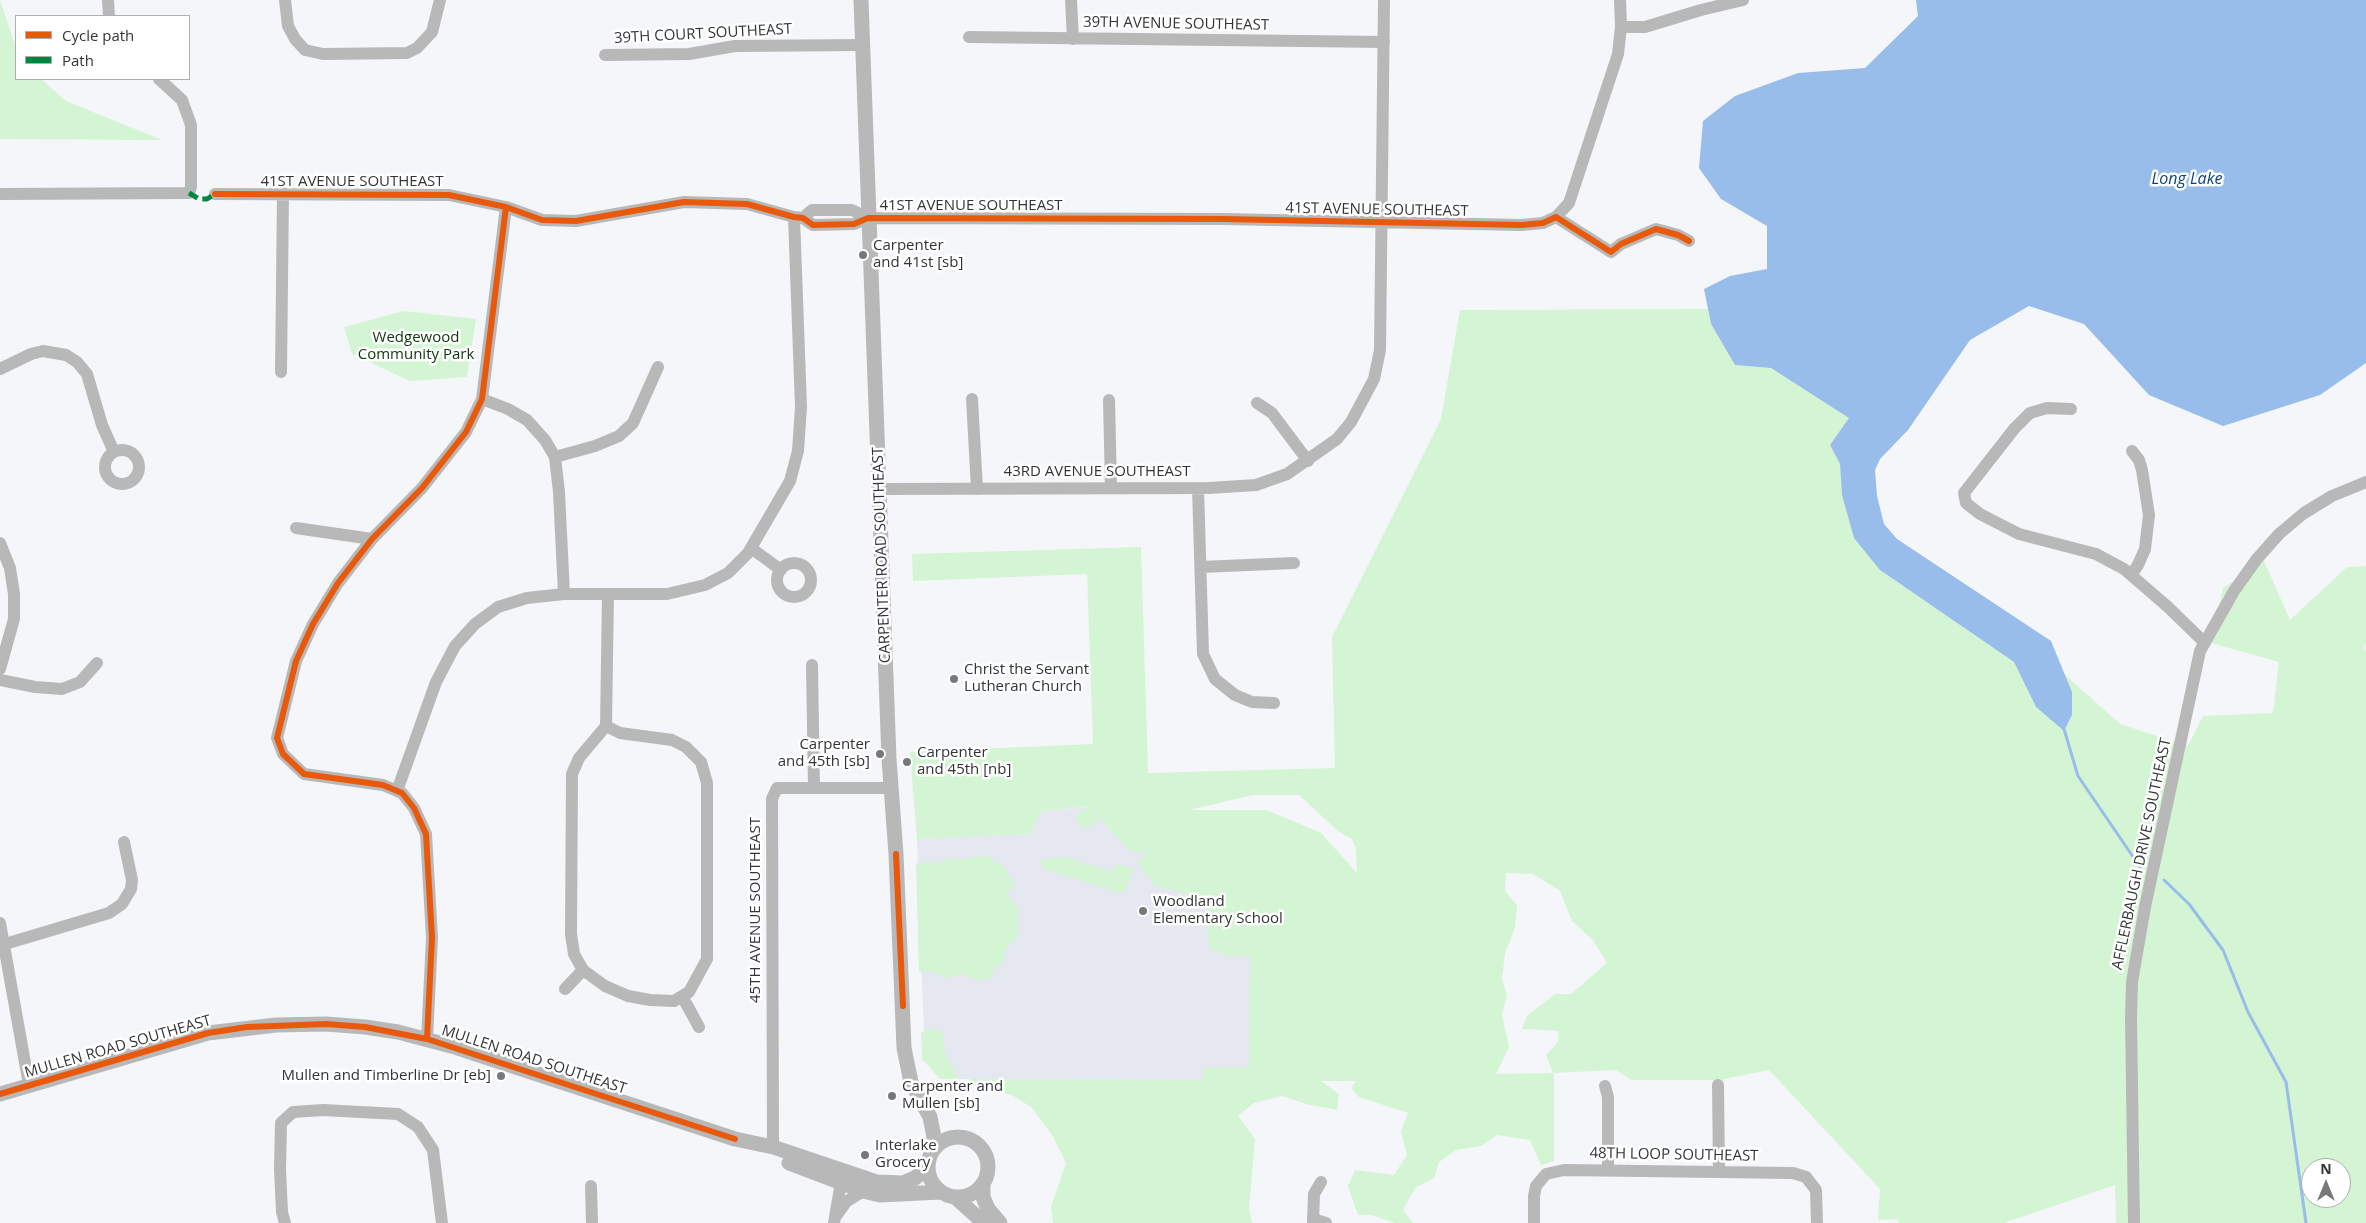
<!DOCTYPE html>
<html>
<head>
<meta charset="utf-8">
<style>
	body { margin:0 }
	#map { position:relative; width:2366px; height:1223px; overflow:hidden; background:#f4f6f9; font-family:"Open Sans",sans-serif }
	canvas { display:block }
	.legend { position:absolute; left:15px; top:15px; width:175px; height:65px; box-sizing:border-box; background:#fff; border:1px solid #adaeaf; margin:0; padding:6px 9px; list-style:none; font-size:15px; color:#333436 }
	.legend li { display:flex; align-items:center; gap:10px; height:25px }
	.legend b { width:25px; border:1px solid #adaeaf }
	.north { position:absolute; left:2301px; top:1158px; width:50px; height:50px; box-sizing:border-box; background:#fff; border:1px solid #adaeaf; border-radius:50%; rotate:0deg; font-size:14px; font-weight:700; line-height:20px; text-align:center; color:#333436 }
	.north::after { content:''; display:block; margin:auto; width:18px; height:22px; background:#77787a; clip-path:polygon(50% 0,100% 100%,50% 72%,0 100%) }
</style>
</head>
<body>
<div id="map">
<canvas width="2366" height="1223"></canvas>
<ul class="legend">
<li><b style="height:6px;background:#e8590c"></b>Cycle path</li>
<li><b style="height:6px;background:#00873e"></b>Path</li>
</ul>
<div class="north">N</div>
</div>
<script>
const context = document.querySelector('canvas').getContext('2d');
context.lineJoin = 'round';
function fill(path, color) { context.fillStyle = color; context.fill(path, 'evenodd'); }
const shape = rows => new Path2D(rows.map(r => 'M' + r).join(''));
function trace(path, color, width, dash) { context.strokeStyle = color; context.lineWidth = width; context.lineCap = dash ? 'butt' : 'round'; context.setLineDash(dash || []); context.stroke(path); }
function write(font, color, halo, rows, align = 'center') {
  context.font = font + ' "Open Sans",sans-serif'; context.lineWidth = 5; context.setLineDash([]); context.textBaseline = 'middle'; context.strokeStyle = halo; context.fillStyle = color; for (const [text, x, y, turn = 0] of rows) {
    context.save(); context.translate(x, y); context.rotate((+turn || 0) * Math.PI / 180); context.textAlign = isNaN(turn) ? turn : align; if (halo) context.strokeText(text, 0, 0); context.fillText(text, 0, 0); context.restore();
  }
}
fill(shape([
	[1093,806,1110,831,1128,849,1266,810,1321,833,1357,1081,940,1079,925,1061,917,839,1029,834,1040,812]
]), '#e5e8f0');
fill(shape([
	[0,0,16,48,16,79,41,79,66,101,162,140,0,139],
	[1708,309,1711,324,1735,365,1771,368,1850,418,1830,445,1840,464,1842,495,1880,570,2014,662,2036,707,2064,731,2072,715,2072,692,2062,672,2120,724,2188,746,2203,716,2273,713,2279,662,2211,643,2223,588,2264,561,2290,620,2347,567,2366,566,2366,642,2364,649,2366,651,2366,1223,2116,1223,2115,1185,2004,1223,1899,1223,1897,1219,1878,1220,1880,1189,1769,1070,1719,1080,1631,1080,1616,1070,1554,1073,1554,1161,1541,1165,1530,1140,1497,1135,1481,1146,1456,1150,1439,1162,1434,1178,1415,1188,1403,1210,1413,1223,1395,1223,1372,1215,1358,1215,1348,1186,1355,1170,1394,1175,1407,1155,1401,1131,1408,1113,1359,1097,1351,1088,1356,1081,1321,1081,1339,1094,1337,1110,1306,1104,1282,1096,1254,1103,1238,1116,1255,1139,1249,1208,1252,1223,1053,1223,1051,1207,1066,1163,1052,1135,1032,1108,1012,1095,969,1084,970,1079,1203,1080,1202,1068,1249,1068,1250,956,1229,956,1209,949,1207,928,1211,901,1154,885,1137,862,1151,850,1138,853,1128,849,1110,831,1093,806,1100,820,1083,830,1075,815,1090,806,1040,812,1030,834,917,839,910,752,1093,744,1087,574,913,581,912,554,1141,547,1148,773,1335,768,1332,637,1441,419,1460,310],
	[1253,795,1299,795,1338,831,1352,839,1356,849,1357,873,1321,833,1266,810,1189,810],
	[1506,873,1533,874,1560,891,1572,921,1593,940,1607,963,1571,994,1555,994,1527,1016,1522,1029,1559,1031,1558,1042,1546,1055,1553,1073,1496,1074,1509,1047,1502,1015,1507,995,1502,979,1505,953,1515,928,1517,905,1505,891],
	[2311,1168,2341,1168,2341,1198,2311,1198],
	[404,311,476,319,467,377,410,381,352,354,344,327],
	[990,855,993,863,1000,861,1015,885,1006,893,1018,909,1017,938,1007,947,1002,964,993,969,994,977,980,981,961,974,946,979,932,971,919,972,916,863,944,862,947,858,960,860],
	[1066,857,1112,872,1116,864,1134,868,1125,892,1117,892,1047,870,1038,861],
	[936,1029,943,1034,945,1054,959,1079,940,1079,922,1059,921,1032]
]), '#d4f5d3');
fill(shape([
	[1916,0,2366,0,2366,363,2320,395,2223,426,2149,395,2084,324,2029,306,1970,340,1908,430,1880,459,1875,470,1877,496,1884,524,1897,539,2051,641,2072,692,2072,715,2064,731,2036,707,2014,662,1880,570,1854,538,1842,495,1840,464,1830,445,1849,418,1771,368,1735,365,1711,324,1704,289,1730,276,1767,269,1767,226,1721,199,1699,168,1703,121,1735,96,1798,73,1865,68,1918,16]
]), '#98bdea');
trace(shape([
	[2064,729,2078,776,2140,867],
	[2164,880,2189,904,2223,950,2248,1012,2286,1082,2306,1223]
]), '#98bdea', 3);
trace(shape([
	[108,0,109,16],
	[285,0,288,26,295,39,305,50,323,54,407,53,417,48,432,32,440,0],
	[1071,0,1073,39],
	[1621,27,1645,27,1701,10,1743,0],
	[969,37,1384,42],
	[605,55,689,54,735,46,863,45],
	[0,194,189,193,191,187,191,125,182,100,159,79],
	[215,194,449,195,506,207,542,220,576,221,684,202,747,204,794,217,803,218,813,225,854,224,868,218,1223,219,1522,225,1543,223,1556,217,1611,252,1621,244,1656,229,1678,235,1689,241],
	[1556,217,1569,203,1618,54,1621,27,1620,0],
	[803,218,812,210,852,210,868,218],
	[0,369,31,354,43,351,66,355,77,362,87,374,102,425,114,452],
	[281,372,283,193],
	[482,399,508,409,527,420,545,440,555,457,559,492,564,594],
	[972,399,977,489],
	[1109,400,1111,488],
	[1257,403,1272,413,1308,461],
	[2071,409,2047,408,2030,413,2014,429,1964,493,1966,503,1980,514,2019,534,2096,554,2124,569,2168,607,2205,643],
	'105 467a17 17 0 1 1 34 0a17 17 0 1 1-34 0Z',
	[555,457,595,446,619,436,633,423,658,367],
	[1198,488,1203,654,1215,679,1235,695,1252,702,1274,703],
	[879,489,1209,488,1256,485,1287,474,1337,439,1351,422,1374,379,1380,350,1384,0],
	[296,528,372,539],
	[0,543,10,568,14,594,14,619,0,669],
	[751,548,781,570],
	'777 580a17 17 0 1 1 34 0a17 17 0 1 1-34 0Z',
	[1201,567,1294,563],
	[2131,575,2138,565,2145,549,2149,515,2142,470,2139,460,2132,451],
	[812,665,814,788],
	[0,680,35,687,62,689,80,682,97,663],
	[606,726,620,733,672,740,686,747,701,762,707,783,707,959,689,992,674,1001,650,1000,628,996,605,986,583,970,574,954,571,934,572,774,579,758,606,726,608,594],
	[397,791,436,682,455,646,475,624,498,607,527,598,564,594,667,594,705,585,728,573,748,553,790,481,798,451,801,407,794,217],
	[0,923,29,1085],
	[5,944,109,913,122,904,131,889,132,880,124,842],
	[565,989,583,970],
	[682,996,699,1027],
	[427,1039,432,938,426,834,414,808,402,793,383,785,304,774,283,754,277,738,296,661,313,624,338,583,372,539,422,488,466,432,482,399,506,207],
	[1718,1085,1719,1172],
	[1605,1086,1608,1097,1608,1170],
	[773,1147,772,799,777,788,891,788],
	[591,1186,592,1223],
	[836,1216,846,1202,863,1191],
	[1313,1219,1326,1223],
	[285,1223,282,1212,280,1169,281,1123,293,1112,323,1110,398,1114,418,1127,433,1150,442,1223],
	[834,1223,841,1182,850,1180],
	[1313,1223,1314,1194,1321,1182],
	[1534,1223,1534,1196,1536,1186,1546,1174,1564,1170,1793,1173,1806,1177,1816,1190,1817,1223],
	[2134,1223,2131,1019,2132,982,2145,907,2200,651,2234,591,2256,560,2279,534,2304,513,2332,496,2366,482]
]), '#b8b8b8', 12);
trace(shape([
	[861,0,889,759,896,854,904,1048,911,1082,930,1117,936,1147],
	[0,1094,208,1033,276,1025,326,1024,365,1027,398,1032,455,1047,735,1139,773,1147,877,1182,903,1183,915,1178,922,1172,929,1160],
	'928 1167a30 30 0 1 1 60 0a30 30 0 1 1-60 0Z',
	[789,1163,863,1191,880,1195,941,1192],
	[983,1186,983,1197,988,1209,1000,1223],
	[955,1197,984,1223]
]), '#b8b8b8', 15);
trace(shape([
	[189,193,199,199,207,199,215,194]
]), '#00873e', 5, [10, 5]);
trace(shape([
	[215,194,449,195,506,207,542,220,576,221,684,202,747,204,794,217,803,218,813,225,854,224,868,218,1223,219,1522,225,1543,223,1556,217,1611,252,1621,244,1656,229,1678,235,1689,241],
	[896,854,903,1006],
	[427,1039,432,938,426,834,414,808,402,793,383,785,304,774,283,754,277,738,296,661,313,624,338,583,372,539,422,488,466,432,482,399,506,207],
	[0,1094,208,1033,247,1027,326,1024,365,1027,427,1039,735,1139]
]), '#e8590c', 6);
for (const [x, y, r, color] of [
	[863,255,5,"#77787a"],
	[954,679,5,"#77787a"],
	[880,754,5,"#77787a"],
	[907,762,5,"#77787a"],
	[1143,911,5,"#77787a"],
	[501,1076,5,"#77787a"],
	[892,1096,5,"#77787a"],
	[865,1155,5,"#77787a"]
]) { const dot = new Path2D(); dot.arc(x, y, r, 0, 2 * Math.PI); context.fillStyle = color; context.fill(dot); trace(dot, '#fff', 2); }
write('15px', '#333436', '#fff', [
	["39TH AVENUE SOUTHEAST",1176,24,1],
	["39TH COURT SOUTHEAST",703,34,-3],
	["41ST AVENUE SOUTHEAST",352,182],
	["41ST AVENUE SOUTHEAST",971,206],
	["41ST AVENUE SOUTHEAST",1377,210,1],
	["43RD AVENUE SOUTHEAST",1097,472],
	["CARPENTER ROAD SOUTHEAST",882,555,-92],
	["AFFLERBAUGH DRIVE SOUTHEAST",2142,854,-78],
	["45TH AVENUE SOUTHEAST",756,910,-90],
	["MULLEN ROAD SOUTHEAST",118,1047,-16],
	["MULLEN ROAD SOUTHEAST",534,1060,18],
	["48TH LOOP SOUTHEAST",1674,1155,1]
]);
write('15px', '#333436', '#fff', [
	["Carpenter",873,246],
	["and 41st [sb]",873,263],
	["Christ the Servant",964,670],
	["Lutheran Church",964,687],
	["Carpenter",870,745,"right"],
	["and 45th [sb]",870,762,"right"],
	["Carpenter",917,753],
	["and 45th [nb]",917,770],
	["Woodland",1153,902],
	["Elementary School",1153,919],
	["Mullen and Timberline Dr [eb]",491,1076,"right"],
	["Carpenter and",902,1087],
	["Mullen [sb]",902,1104],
	["Interlake",875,1146],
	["Grocery",875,1163]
], 'left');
write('15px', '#0c360a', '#fff', [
	["Wedgewood",416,338],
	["Community Park",416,355]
]);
write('italic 16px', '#0c447d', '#fff', [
	["Long Lake",2187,179]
]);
</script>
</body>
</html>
